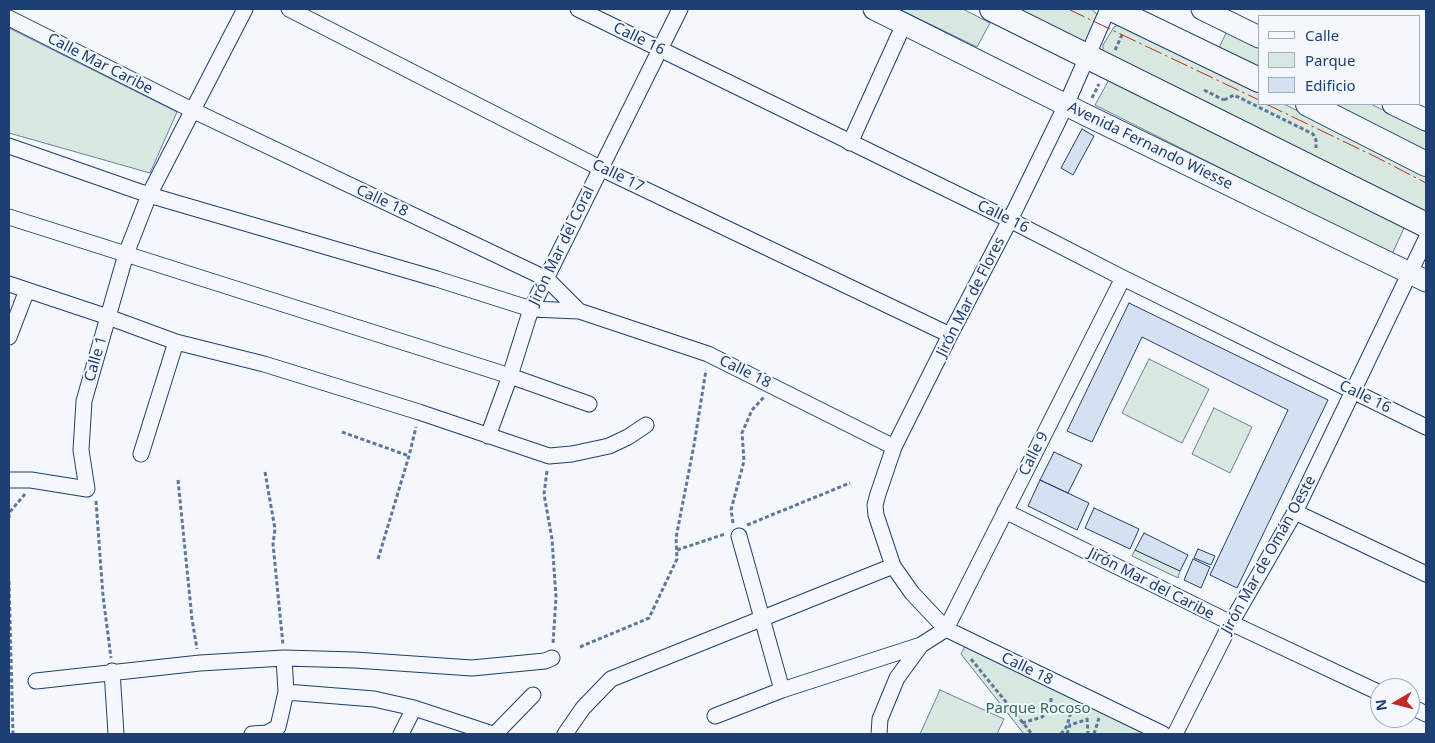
<!DOCTYPE html>
<html>
<head>
<meta charset="utf-8">
<style>
	body { margin:0 }
	#map { position:relative; width:1435px; height:743px; overflow:hidden; background:#f4f7fb; font-family:"Noto Sans",sans-serif }
	canvas { display:block }
	.frame { position:absolute; inset:0; border:10px solid #1d3f73; pointer-events:none }
	.legend { position:absolute; left:1258px; top:15px; width:162px; height:90px; box-sizing:border-box; background:#f4f7fb; border:1px solid #9eadc5; margin:0; padding:6px 9px; list-style:none; font-size:15px; color:#1d3f73 }
	.legend li { display:flex; align-items:center; gap:10px; height:25px }
	.legend b { width:25px; border:1px solid #9eadc5 }
	.north { position:absolute; left:1370px; top:678px; width:50px; height:50px; box-sizing:border-box; background:#f4f7fb; border:1px solid #9eadc5; border-radius:50%; rotate:262deg; font-size:14px; font-weight:700; line-height:20px; text-align:center; color:#1d3f73 }
	.north::after { content:''; display:block; margin:auto; width:18px; height:22px; background:#c62828; clip-path:polygon(50% 0,100% 100%,50% 72%,0 100%) }
</style>
</head>
<body>
<div id="map">
<canvas width="1435" height="743"></canvas>
<div class="frame"></div>
<ul class="legend">
<li><b style="height:6px;background:#f4f7fb"></b>Calle</li>
<li><b style="height:14px;background:#d7e8df"></b>Parque</li>
<li><b style="height:14px;background:#d5e0f0"></b>Edificio</li>
</ul>
<div class="north">N</div>
</div>
<script>
const context = document.querySelector('canvas').getContext('2d');
context.lineJoin = 'round';
function fill(path, color) { context.fillStyle = color; context.fill(path, 'evenodd'); }
const shape = rows => new Path2D(rows.map(r => 'M' + r).join(''));
function trace(path, color, width, dash) { context.strokeStyle = color; context.lineWidth = width; context.lineCap = dash ? 'butt' : 'round'; context.setLineDash(dash || []); context.stroke(path); }
function write(font, color, halo, rows, align = 'center') {
  context.font = font + ' "Noto Sans",sans-serif'; context.lineWidth = 4; context.setLineDash([]); context.textBaseline = 'middle'; context.strokeStyle = halo; context.fillStyle = color; for (const [text, x, y, turn = 0] of rows) {
    context.save(); context.translate(x, y); context.rotate((+turn || 0) * Math.PI / 180); context.textAlign = isNaN(turn) ? turn : align; if (halo) context.strokeText(text, 0, 0); context.fillText(text, 0, 0); context.restore();
  }
}
const green = shape([
	[899,9,963,9,990,23,977,47,899,9],
	[1004,9,1091,9,1096,13,1098,19,1088,42,1081,44,1004,9],
	[1121,24,1259,91,1259,104,1284,104,1426,176,1426,216,1103,55,1103,45,1114,27,1121,24],
	[9,28,177,112,150,173,9,133,9,28],
	[1227,31,1259,47,1259,70,1218,50,1227,31],
	[1110,78,1405,226,1392,254,1095,105,1110,78],
	[1326,104,1371,104,1426,132,1426,154,1326,104],
	[1149,359,1209,389,1182,443,1122,413,1149,359],
	[1214,408,1252,427,1230,473,1192,454,1214,408],
	[1135,550,1180,571,1178,578,1132,556,1135,550],
	[965,646,1152,734,1024,734,961,654,965,646],
	[940,690,1004,719,997,734,920,734,940,690]
]);
fill(green, '#d7e8df');
trace(green, '#687fa3', 1);
const building = shape([
	[1082,129,1094,136,1073,175,1061,168,1082,129],
	[1129,303,1328,400,1237,588,1210,575,1288,410,1142,337,1092,442,1067,431,1129,303],
	[1054,452,1082,465,1068,493,1040,480,1054,452],
	[1040,480,1089,503,1077,530,1028,506,1040,480],
	[1094,508,1139,529,1130,549,1085,528,1094,508],
	[1144,533,1188,555,1180,571,1135,550,1144,533],
	[1198,549,1215,556,1211,565,1194,558,1198,549],
	[1193,559,1210,567,1201,588,1184,580,1193,559]
]);
fill(building, '#d5e0f0');
trace(building, '#1d3f73', 1);
const minor = shape([
	[289,9,600,168,950,335],
	[578,9,1010,220,1123,278,1426,427],
	[9,18,192,110,547,279,579,311,708,354,894,447,878,494,875,505,876,515,893,566,912,593,946,629,1163,734],
	[850,143,904,24],
	[9,146,149,195,437,279,531,309,579,311],
	[9,217,510,376,589,404],
	[9,284,108,317,176,342,264,364,419,412,549,456,572,454,609,446,628,437,646,425],
	[9,337,27,290],
	[488,436,510,376,531,309,680,9],
	[894,447,950,335,1010,220,1066,105,1108,9],
	[141,454,176,342],
	[9,480,31,480,87,489,81,450,84,401,126,254,149,195,245,9],
	[1005,511,1231,623,1380,693],
	[1295,512,1426,574],
	[739,536,782,690],
	[112,671,116,734],
	[36,681,200,663,284,658,355,660,472,668,545,661,552,658],
	[286,692,374,699,414,708,493,734],
	[1410,706,1426,714],
	[715,716,782,690,921,645],
	[252,734,267,733,278,727,286,692,284,658],
	[401,734,414,708],
	[495,734,533,695],
	[565,734,583,708,611,679,893,566],
	[879,734,880,719,897,678,921,645,946,629,1123,278],
	[1175,734,1231,623,1295,512,1426,239]
]);
const secondary = shape([
	[874,9,1084,114,1426,281],
	[1202,9,1259,37],
	[1393,104,1426,120]
]);
const primary = shape([
	[992,9,1426,225],
	[1112,9,1259,80],
	[1308,104,1426,164]
]);
trace(minor, '#1d3f73', 17);
trace(secondary, '#1d3f73', 23);
trace(primary, '#1d3f73', 26);
trace(shape([
	[1115,50,1122,35],
	[1204,90,1224,100],
	[1092,98,1099,84],
	[1224,100,1234,95,1313,134,1316,140,1316,148],
	[342,432,409,456],
	[547,471,544,494,552,539,556,597,553,644],
	[265,472,275,529,273,544,283,645],
	[178,480,192,619,197,649],
	[96,501,103,596,111,658],
	[9,518,9,513,25,494],
	[733,523,731,510,744,461,742,433,752,410,764,397],
	[747,525,850,483],
	[677,550,725,534],
	[378,559,409,456,416,427],
	[9,581,13,734],
	[580,647,649,618,677,559,676,538,694,445,706,370],
	[971,659,1032,734],
	[1087,718,1088,734],
	[1022,723,1042,717,1048,711,1051,703,1051,696],
	[1061,734,1067,726,1070,715,1069,705],
	[1067,734,1070,725,1088,719],
	[1094,734,1099,718]
]), '#5e769c', 3, [4, 2.5]);
trace(minor, '#f4f7fb', 15);
trace(secondary, '#f4f7fb', 21);
trace(primary, '#f4f7fb', 24);
trace(shape([
	[1068,9,1259,100],
	[1266,104,1378,158,1426,183]
]), '#c62828', 1, [18, 4, 2.5, 4]);
write('15px', '#1d3f73', '#f4f7fb', [
	["Calle 16",639,39,26],
	["Calle Mar Caribe",100,64,27],
	["Avenida Fernando Wiesse",1150,146,26],
	["Calle 17",618,176,26],
	["Calle 18",382,201,25],
	["Calle 16",1003,217,26],
	["Jirón Mar del Coral",562,246,-64],
	["Jirón Mar de Flores",971,297,-63],
	["Calle 1",96,359,-74],
	["Calle 18",745,372,26],
	["Calle 16",1365,397,26],
	["Calle 9",1034,454,-63],
	["Jirón Mar de Omán Oeste",1269,555,-61],
	["Jirón Mar del Caribe",1151,584,27],
	["Calle 18",1027,669,26]
]);
write('15px', '#2c6c60', '#f4f7fb', [
	["Parque Rocoso",1038,709]
]);
</script>
</body>
</html>
